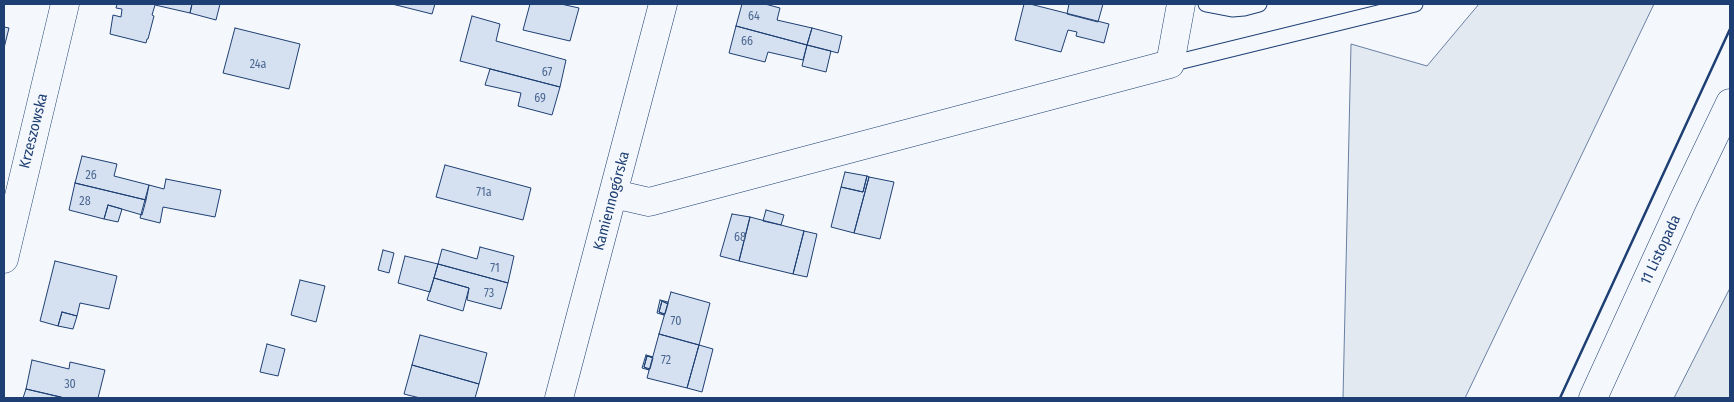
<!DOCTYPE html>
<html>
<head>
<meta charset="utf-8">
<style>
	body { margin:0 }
	#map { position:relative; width:1734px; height:402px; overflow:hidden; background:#f4f7fb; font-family:"Fira Sans Condensed",sans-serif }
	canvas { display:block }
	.frame { position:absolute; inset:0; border:5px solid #1d3f73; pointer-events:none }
</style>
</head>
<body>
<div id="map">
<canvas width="1734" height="402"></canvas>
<div class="frame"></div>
</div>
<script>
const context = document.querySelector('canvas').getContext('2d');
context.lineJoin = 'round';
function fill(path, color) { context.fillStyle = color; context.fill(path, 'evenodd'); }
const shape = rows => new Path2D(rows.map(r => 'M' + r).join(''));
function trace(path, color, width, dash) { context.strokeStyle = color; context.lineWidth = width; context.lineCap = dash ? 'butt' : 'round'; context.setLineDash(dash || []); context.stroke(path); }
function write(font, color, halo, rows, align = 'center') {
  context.font = font + ' "Fira Sans Condensed",sans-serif'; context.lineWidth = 4; context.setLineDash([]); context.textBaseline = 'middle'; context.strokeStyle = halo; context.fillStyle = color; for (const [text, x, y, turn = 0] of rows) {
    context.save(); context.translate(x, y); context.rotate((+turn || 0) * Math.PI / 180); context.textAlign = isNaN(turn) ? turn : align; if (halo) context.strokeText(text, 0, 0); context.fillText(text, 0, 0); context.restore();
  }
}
const green = shape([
	[1479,4,1654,4,1465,398,1343,398,1351,44,1427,66,1479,4],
	[1730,288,1730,398,1674,398,1730,288]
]);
fill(green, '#e3e9f0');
trace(green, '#687fa3', 1);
const building = shape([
	[117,4,192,4,190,13,155,5,152,15,154,16,148,39,147,39,146,43,110,34,113,15,121,17,122,9,116,8,117,4],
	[192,4,220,4,216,20,190,13,192,4],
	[392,4,435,4,432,14,392,4],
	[530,4,561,4,579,8,570,41,523,30,530,4],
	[742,4,765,4,780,8,777,20,812,28,807,45,736,26,742,4],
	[1024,4,1030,4,1109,24,1104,43,1076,36,1077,32,1068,30,1061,52,1015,40,1024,4],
	[1069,4,1103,4,1098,22,1067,14,1069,4],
	[472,16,500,24,496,41,566,60,560,87,460,61,472,16],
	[736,26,807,45,803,60,768,52,765,62,729,53,736,26],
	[4,27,9,28,4,48,4,27],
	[235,28,300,44,289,89,223,73,235,28],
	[812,28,842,36,838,53,807,45,812,28],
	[807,45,831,51,826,72,802,66,807,45],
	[490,69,560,87,552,115,518,106,521,93,485,85,490,69],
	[82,156,117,164,114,176,149,185,146,200,75,183,82,156],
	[445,165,531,188,523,220,436,197,445,165],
	[845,172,867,176,863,192,841,187,845,172],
	[867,176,869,177,854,233,831,227,841,187,863,192,867,176],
	[869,177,894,182,880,239,854,233,869,177],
	[166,179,221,190,215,217,163,207,160,223,140,218,149,185,164,189,166,179],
	[75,183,146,200,142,215,108,205,104,219,69,210,75,183],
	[108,205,122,209,118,222,104,219,108,205],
	[766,210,784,215,781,225,763,221,766,210],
	[732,214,750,217,739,261,720,256,732,214],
	[750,217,804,231,793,274,739,261,750,217],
	[804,231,817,234,807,277,793,274,804,231],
	[480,247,514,256,508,283,438,264,442,249,477,259,480,247],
	[383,250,394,253,389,273,378,270,383,250],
	[405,256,438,264,430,292,398,283,405,256],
	[55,261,117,276,109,309,80,303,77,316,62,312,58,326,40,321,55,261],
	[438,264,508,283,501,309,467,300,469,288,434,278,438,264],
	[434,278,469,288,463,311,427,300,434,278],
	[300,280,325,286,316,322,291,315,300,280],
	[671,292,710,303,699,345,659,334,671,292],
	[660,300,668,302,668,304,662,301,659,312,664,315,657,313,660,300],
	[662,301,668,304,665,314,659,312,662,301],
	[62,312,77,316,73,329,58,326,62,312],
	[659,334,699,345,687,388,647,378,659,334],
	[420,335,487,353,479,384,412,365,420,335],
	[267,344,285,349,278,376,260,372,267,344],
	[699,345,713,349,702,392,687,388,699,345],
	[646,355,653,357,647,356,644,367,649,370,642,368,646,355],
	[647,356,653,358,650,369,644,367,647,356],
	[32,360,69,369,70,362,105,370,98,398,64,398,26,389,32,360],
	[412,365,479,384,475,398,420,398,404,394,412,365],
	[26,389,61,397,64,398,23,398,26,389]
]);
fill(building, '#d5e0f0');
trace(building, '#1d3f73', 1);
const service = shape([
	[1206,4,1232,9,1244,8,1259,4],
	[1170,64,1415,4]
]);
const minor = shape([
	[614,194,649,202,1170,64,1181,4],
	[4,259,65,4],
	[559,398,663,4]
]);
const primary = shape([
	[1593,398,1683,201,1730,103]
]);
trace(service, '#1d3f73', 17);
trace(minor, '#1d3f73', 29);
trace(primary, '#1d3f73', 29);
trace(service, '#f4f7fb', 15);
trace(minor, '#f4f7fb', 28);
trace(primary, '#f4f7fb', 28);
trace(shape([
	[1560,398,1730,29]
]), '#1d3f73', 2.5);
write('12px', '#4b6792', null, [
	["64",754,17],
	["66",747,42],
	["24a",258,65],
	["67",547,73],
	["69",540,99],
	["26",91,176],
	["71a",484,193],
	["28",85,202],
	["68",740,238],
	["71",495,269],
	["73",489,294],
	["70",676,322],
	["72",666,361],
	["30",70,385]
]);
write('15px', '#1d3f73', '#f4f7fb', [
	["Krzeszowska",34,131,-76],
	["Kamiennogórska",612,201,-75],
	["11 Listopada",1661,250,-65]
]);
</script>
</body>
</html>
